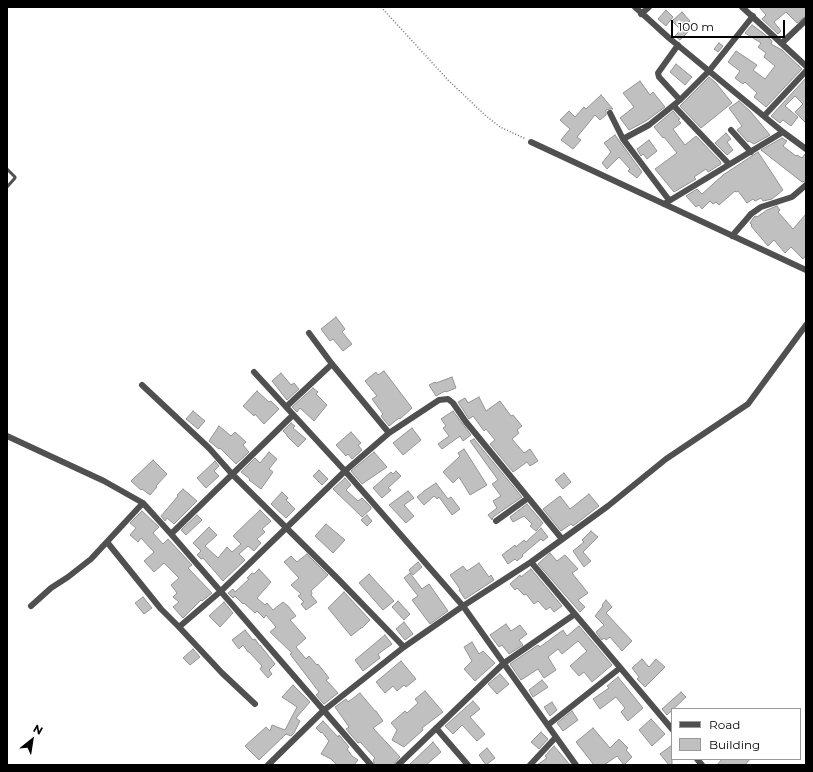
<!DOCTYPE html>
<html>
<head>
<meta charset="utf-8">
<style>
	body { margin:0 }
	#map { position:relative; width:813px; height:772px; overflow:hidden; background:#fff; font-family:Montserrat,sans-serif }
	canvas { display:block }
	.frame { position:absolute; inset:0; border:8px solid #000; pointer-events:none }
	.legend { position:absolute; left:671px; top:708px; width:130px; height:52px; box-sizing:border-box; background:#fff; border:1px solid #999; margin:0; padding:5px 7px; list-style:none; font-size:12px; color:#000 }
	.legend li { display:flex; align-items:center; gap:8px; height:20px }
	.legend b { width:20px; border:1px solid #999 }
	.north { position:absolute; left:12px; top:720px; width:40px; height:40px; -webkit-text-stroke:3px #fff; paint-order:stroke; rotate:30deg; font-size:11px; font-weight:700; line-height:16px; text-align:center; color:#000 }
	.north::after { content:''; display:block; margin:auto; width:14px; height:18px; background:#000; clip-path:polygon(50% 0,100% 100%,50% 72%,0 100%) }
	.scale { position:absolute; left:671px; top:20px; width:114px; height:18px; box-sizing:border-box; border:2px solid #000; border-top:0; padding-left:5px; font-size:12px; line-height:14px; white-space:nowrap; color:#000; -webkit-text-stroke:3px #fff; paint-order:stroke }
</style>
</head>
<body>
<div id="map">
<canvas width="813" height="772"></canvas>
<div class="frame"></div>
<ul class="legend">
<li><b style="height:5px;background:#505050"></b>Road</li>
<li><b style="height:11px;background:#c0c0c0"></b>Building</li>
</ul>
<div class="north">N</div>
<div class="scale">100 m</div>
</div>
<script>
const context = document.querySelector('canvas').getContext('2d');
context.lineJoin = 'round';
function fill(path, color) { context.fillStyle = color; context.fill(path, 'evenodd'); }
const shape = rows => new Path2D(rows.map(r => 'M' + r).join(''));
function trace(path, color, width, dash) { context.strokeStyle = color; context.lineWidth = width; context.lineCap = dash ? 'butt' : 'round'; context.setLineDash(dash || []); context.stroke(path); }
const building = shape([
	[759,7,806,7,806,16,797,23,786,12,774,22,781,31,778,34,762,19,766,15,759,7],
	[666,10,673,17,666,26,658,19,666,10],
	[682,12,690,21,680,29,672,21,682,12],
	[752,25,763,33,771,40,772,42,771,44,782,50,802,69,766,107,754,97,757,93,745,82,743,84,735,78,740,71,728,62,736,51,757,65,753,70,765,79,775,66,764,57,766,53,758,47,761,43,745,33,752,25],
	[684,26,689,31,680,40,675,36,684,26],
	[719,43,723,46,718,52,714,49,719,43],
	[676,64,692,77,685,85,670,72,676,64],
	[709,77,716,83,732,103,701,128,680,106,709,77],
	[806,78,806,123,795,112,803,104,795,96,785,106,798,117,791,126,783,120,780,123,771,116,806,78],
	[640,81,650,95,653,92,665,107,646,121,629,130,620,118,634,107,623,93,640,81],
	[601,95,613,109,610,109,606,110,606,115,600,120,595,115,577,137,581,140,573,149,561,140,570,129,560,120,569,111,575,117,584,107,586,109,601,95],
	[739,101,750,111,770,135,754,144,749,141,748,142,737,130,742,126,729,108,739,101],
	[673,111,680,119,678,120,681,123,673,129,685,145,696,136,720,161,721,164,708,172,706,169,694,177,696,179,674,192,655,169,677,153,664,137,663,138,654,127,673,111],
	[726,133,731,139,727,142,733,150,727,155,715,143,726,133],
	[615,135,642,172,637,178,628,171,630,169,619,157,607,169,602,163,611,152,604,143,615,135],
	[782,138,787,141,783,146,796,156,797,155,802,158,806,153,806,181,802,182,761,150,782,138],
	[649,140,657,151,647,159,643,154,641,156,637,149,649,140],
	[758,152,783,190,772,199,763,201,761,198,755,201,753,199,747,203,738,191,736,192,735,191,719,205,716,202,713,204,710,201,702,209,699,205,696,207,686,196,697,189,702,194,723,175,758,152],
	[777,206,780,210,778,212,793,229,806,214,806,255,803,259,791,247,785,253,774,240,768,246,751,226,752,225,750,223,754,217,756,216,757,217,767,210,777,206],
	[336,317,345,329,342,332,352,344,343,351,333,339,330,341,321,329,336,317],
	[384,371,412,408,400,419,399,418,389,426,381,416,383,414,372,399,377,396,365,381,376,372,378,375,384,371],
	[281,373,291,385,294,383,299,389,287,400,272,381,281,373],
	[452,377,456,388,446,392,445,391,436,396,429,385,435,382,436,383,452,377],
	[313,388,318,392,316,394,327,405,314,421,300,408,297,412,292,407,313,388],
	[257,391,269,402,271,401,279,409,264,424,255,414,254,416,243,406,257,391],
	[479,397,486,411,500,401,511,416,513,415,522,426,517,430,519,433,512,439,524,453,530,449,538,461,530,466,527,462,513,472,490,444,495,440,486,429,484,431,473,416,469,419,458,402,465,398,468,403,479,397],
	[193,411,205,421,198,429,186,419,193,411],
	[453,411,471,435,463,441,460,436,442,449,438,444,449,436,443,428,446,426,441,419,453,411],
	[291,423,295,426,293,428,306,439,298,447,287,436,287,435,283,431,291,423],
	[219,426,231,436,235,432,246,442,243,445,249,452,236,464,220,448,219,449,209,441,219,426],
	[412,428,421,440,403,455,393,443,412,428],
	[351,432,361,443,358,445,362,450,352,459,348,454,346,456,336,445,351,432],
	[474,439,522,497,493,517,492,520,488,515,497,508,493,501,501,496,492,484,498,480,470,441,474,439],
	[464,449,487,485,470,495,459,477,453,483,443,472,460,456,458,453,464,449],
	[269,452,277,459,269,469,273,472,261,489,249,480,250,479,241,472,255,458,260,463,269,452],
	[374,452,387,467,362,484,351,471,374,452],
	[153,460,167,474,156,486,157,487,150,495,142,489,141,490,131,481,153,460],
	[215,461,219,466,214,471,219,476,206,488,197,478,215,461],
	[319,470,328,479,322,485,313,476,319,470],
	[396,471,401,476,388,488,391,490,382,498,373,488,391,472,393,474,396,471],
	[564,473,571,482,563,489,555,480,564,473],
	[345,478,351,485,346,490,358,501,362,498,371,507,371,509,362,517,333,489,345,478],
	[436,483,448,499,451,497,460,509,452,515,439,497,437,499,434,496,424,505,417,497,424,491,436,483],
	[183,489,197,501,174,524,167,518,165,521,161,516,178,496,177,495,183,489],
	[408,491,414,498,404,505,414,516,406,523,389,505,408,491],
	[282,492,288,498,286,500,295,509,286,518,271,504,282,492],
	[589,494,599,506,573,526,571,524,561,531,543,509,560,496,570,509,589,494],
	[527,504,543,523,536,531,530,526,532,524,524,516,513,522,510,517,527,504],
	[260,510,271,521,262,529,265,532,257,539,261,543,254,551,248,546,239,554,245,560,223,581,203,558,201,559,197,555,201,551,193,543,209,527,217,535,205,546,218,558,227,547,232,552,241,544,233,536,260,510],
	[142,511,159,527,153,533,163,544,168,539,192,565,188,568,212,593,202,601,201,600,183,618,173,607,179,602,173,597,177,593,171,585,179,578,164,563,154,572,144,561,154,552,141,538,138,542,130,535,136,528,130,523,142,511],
	[197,515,202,520,186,535,181,530,197,515],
	[367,515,372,521,367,526,361,520,367,515],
	[326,524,345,540,333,553,315,536,326,524],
	[541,528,548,537,543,541,541,539,522,555,523,556,517,561,515,559,508,564,502,555,515,545,516,547,524,540,526,542,541,528],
	[591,531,598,537,583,552,591,561,584,567,573,551,584,542,582,540,591,531],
	[550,553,557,561,565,555,578,569,572,573,588,593,578,600,585,607,580,612,538,564,550,553],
	[307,554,328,575,311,591,312,593,311,595,317,602,306,610,301,604,304,602,298,596,301,594,291,585,299,578,284,562,291,556,297,562,307,554],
	[418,562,422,567,413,575,409,570,418,562],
	[479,563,489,577,491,575,494,580,465,599,459,590,460,589,450,575,463,566,467,571,479,563],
	[259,569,271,582,257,598,265,605,267,603,273,610,283,602,288,606,296,616,290,620,306,638,296,647,306,659,309,656,317,665,318,664,329,678,326,680,338,693,324,704,316,695,319,692,290,654,292,653,270,632,276,627,266,615,264,618,257,611,255,613,244,603,243,604,235,596,233,598,228,593,233,589,235,592,249,579,247,578,252,573,254,574,259,569],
	[531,569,562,606,554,612,550,607,546,610,538,601,534,604,526,594,524,595,517,588,515,590,510,584,520,575,521,577,531,569],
	[410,573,422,589,429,584,448,611,430,624,412,600,418,596,404,578,410,573],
	[369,574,394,601,383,610,359,583,369,574],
	[344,592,370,620,362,628,361,628,351,636,328,608,344,592],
	[143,597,152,608,144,614,135,603,143,597],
	[606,600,612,607,606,613,632,641,622,651,610,637,606,640,604,638,602,640,596,632,604,625,595,616,603,606,602,605,606,600],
	[398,601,410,614,404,620,392,607,398,601],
	[224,602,233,613,220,627,209,616,224,602],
	[404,622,413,634,405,640,396,629,404,622],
	[506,624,511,631,520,625,527,634,519,640,523,645,509,654,502,645,499,647,490,635,506,624],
	[579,626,612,665,592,682,584,672,579,676,570,666,587,651,578,641,562,654,558,649,548,657,556,670,544,678,538,669,521,680,510,664,538,645,540,647,563,630,567,636,579,626],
	[245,630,253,640,255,639,260,646,260,645,275,664,269,670,272,674,268,678,260,669,262,666,249,652,248,652,243,645,239,649,232,640,245,630],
	[385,635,392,644,378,654,380,658,363,671,355,660,385,635],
	[472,642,479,654,483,651,495,663,475,681,464,669,472,661,464,647,472,642],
	[193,649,200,657,190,665,183,658,193,649],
	[642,659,649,667,656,659,665,667,645,687,637,679,639,677,632,668,642,659],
	[401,661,416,679,406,687,404,685,397,691,393,686,385,693,376,682,401,661],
	[500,674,509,684,497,694,488,684,500,674],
	[618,677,643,708,628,721,621,712,625,708,616,697,600,709,593,699,609,688,607,686,618,677],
	[542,680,548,687,533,697,529,690,542,680],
	[293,685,310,702,296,718,300,721,294,733,291,736,286,734,259,760,245,746,266,727,270,731,272,725,285,730,297,707,282,697,293,685],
	[425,691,443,712,422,728,423,730,404,747,392,740,397,730,391,723,405,711,407,713,418,703,415,699,425,691],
	[681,692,686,697,667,715,662,709,681,692],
	[360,693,375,711,376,711,383,721,373,728,400,757,393,765,375,765,373,760,375,758,360,742,358,743,346,729,349,727,335,707,346,699,348,702,360,693],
	[473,701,480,709,470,717,485,734,477,741,462,725,453,734,445,726,473,701],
	[552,702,557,710,550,716,544,707,552,702],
	[572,711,578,720,563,731,557,723,572,711],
	[651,719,665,734,652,746,639,730,651,719],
	[323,721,338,737,339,735,349,747,347,749,352,756,358,760,354,765,337,765,331,759,321,754,329,741,322,732,321,733,316,728,323,721],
	[593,728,610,748,619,739,628,748,626,750,632,757,624,765,617,756,604,765,594,765,576,742,593,728],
	[541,732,548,739,539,749,531,742,541,732],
	[433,742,441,752,426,765,409,765,433,742],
	[672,745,672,765,669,765,660,754,672,745],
	[554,746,570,765,537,765,547,758,545,756,554,746],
	[487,748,495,758,486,765,479,755,487,748],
	[722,759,750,759,745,765,717,765,722,759]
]);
fill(building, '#c0c0c0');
trace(building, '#949494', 1);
trace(shape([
	[381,7,449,81,485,115,500,127,526,139]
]), '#727272', 1.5, [1, 2]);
trace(shape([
	[7,169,15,177,15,178,7,187]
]), '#505050', 3);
trace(shape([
	[635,7,669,38,783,132,806,149],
	[742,7,806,66],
	[641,14,649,7],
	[782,43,806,20],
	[678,45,658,73,659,77,680,100],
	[674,106,729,164],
	[610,113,623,139,669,200],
	[764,116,806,71],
	[731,130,751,152],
	[623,139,649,125,680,100,709,71,753,16],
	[531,142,806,270],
	[664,204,783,132],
	[732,236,751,214,761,207,792,197,806,185],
	[309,333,332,364,389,433],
	[254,372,345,471,389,433,439,400,448,399,453,403,466,422,562,539],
	[142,385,209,448,232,474,339,580,404,647],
	[286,407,332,364],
	[7,436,104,481,143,503,171,534,371,765],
	[496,521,528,498],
	[171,534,293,415],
	[107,542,161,609,179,627,221,591,345,471,463,606,556,737],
	[531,562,672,729],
	[31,606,51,588,68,577,91,559,143,503],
	[179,627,222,673,255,704],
	[548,725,620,668],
	[436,728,468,765],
	[697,759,702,765],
	[268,765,323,711,404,647,463,606,531,562,608,506,666,459,748,404,806,325],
	[398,765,504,663,575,614],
	[530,765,556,737,576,765]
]), '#505050', 6);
</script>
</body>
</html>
